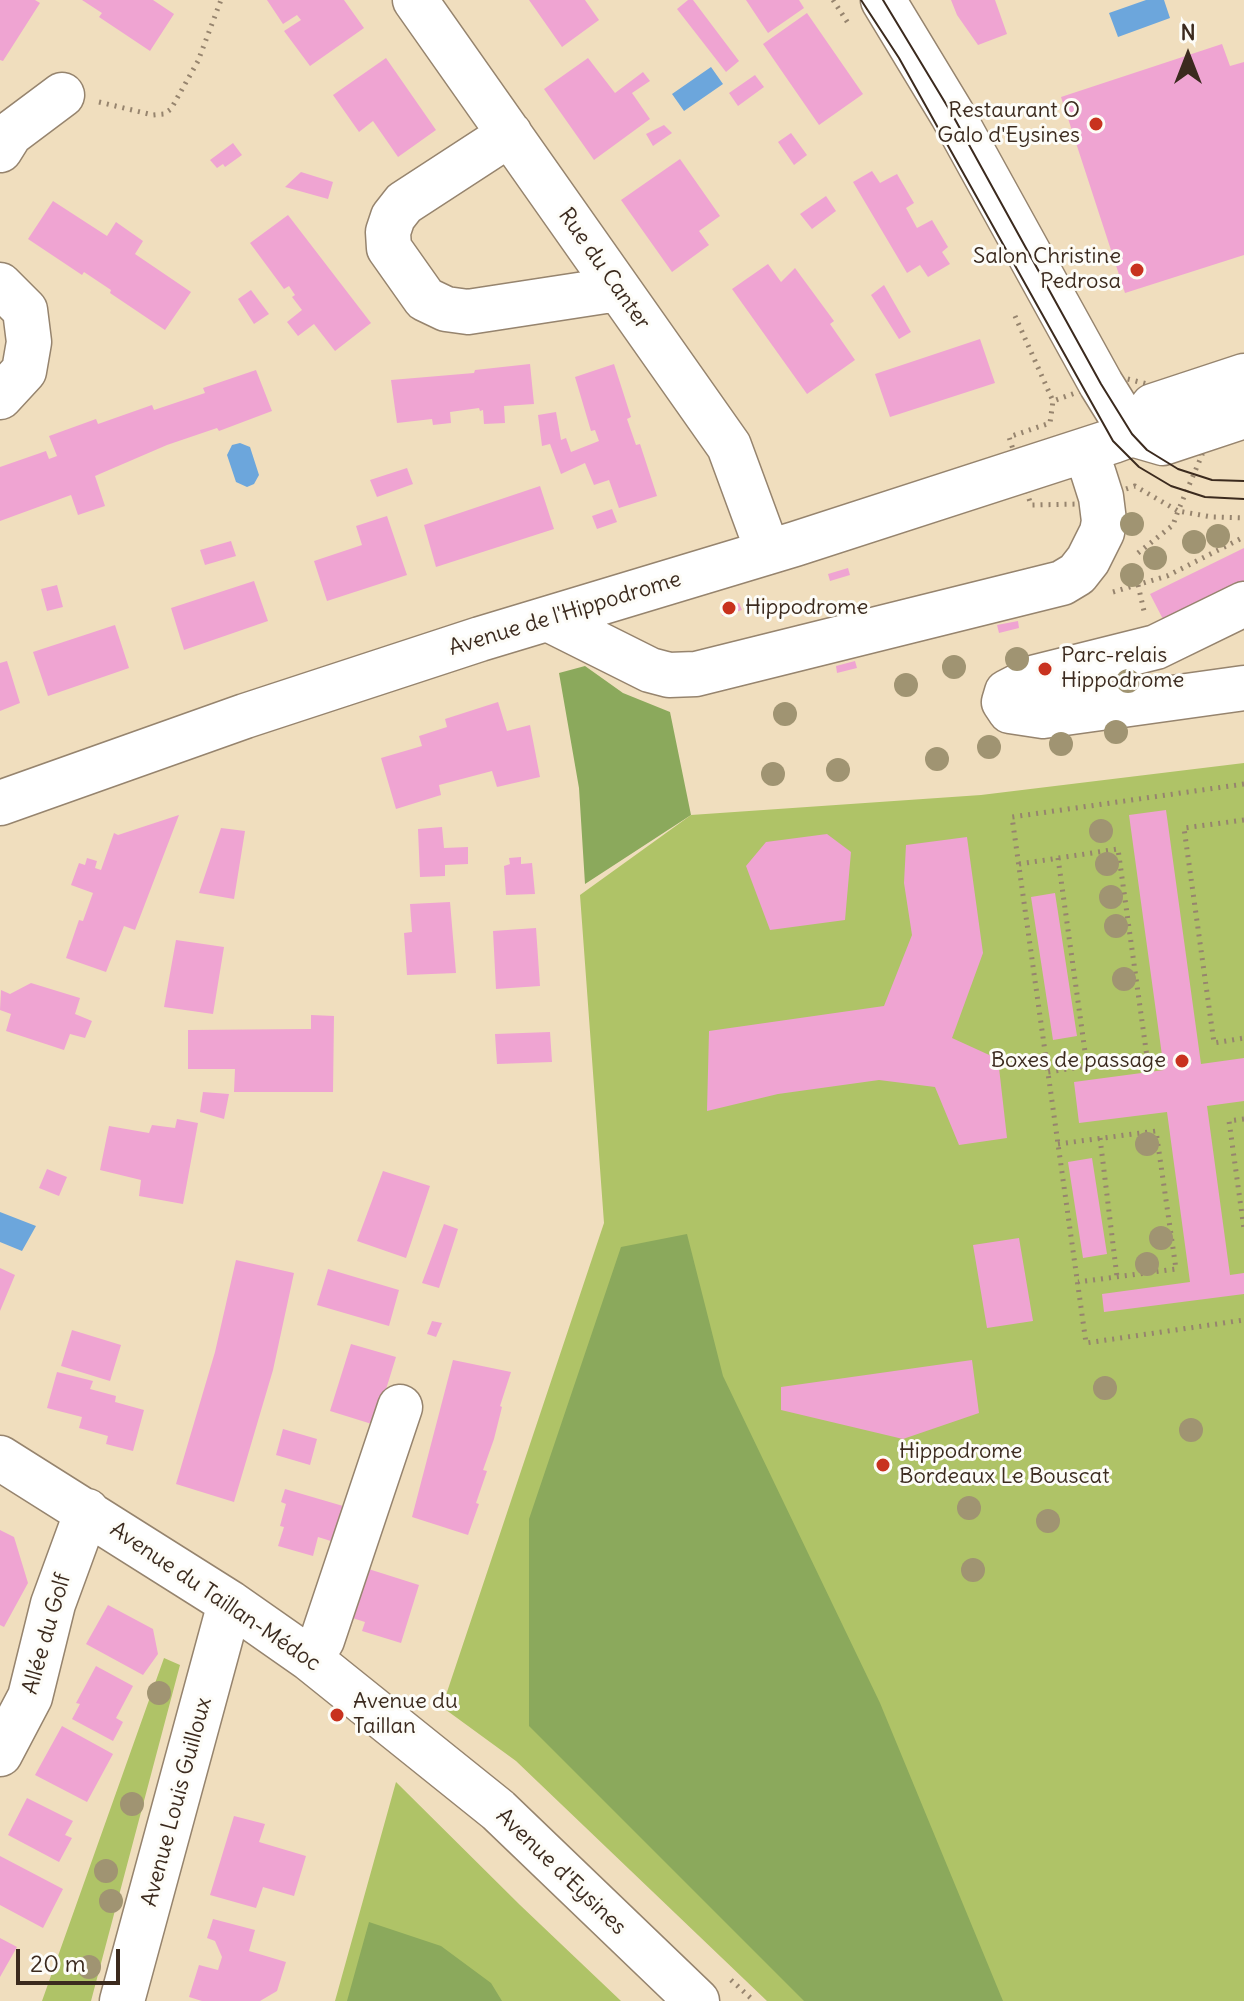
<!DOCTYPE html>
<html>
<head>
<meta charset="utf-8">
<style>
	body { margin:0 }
	#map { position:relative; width:1244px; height:2001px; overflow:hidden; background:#f0debe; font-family:Delius,sans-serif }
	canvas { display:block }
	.north { position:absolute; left:1148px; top:16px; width:80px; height:80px; -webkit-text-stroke:6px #fdfcf7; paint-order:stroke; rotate:0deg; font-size:22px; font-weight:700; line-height:32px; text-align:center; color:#3b2a1e }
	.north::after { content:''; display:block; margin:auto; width:28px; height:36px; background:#3b2a1e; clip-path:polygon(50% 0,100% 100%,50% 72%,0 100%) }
	.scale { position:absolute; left:16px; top:1949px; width:104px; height:36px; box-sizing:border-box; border:4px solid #3b2a1e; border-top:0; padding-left:10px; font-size:24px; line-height:28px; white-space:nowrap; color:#3b2a1e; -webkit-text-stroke:6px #fdfcf7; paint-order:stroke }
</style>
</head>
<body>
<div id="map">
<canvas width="1244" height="2001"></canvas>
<div class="north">N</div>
<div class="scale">20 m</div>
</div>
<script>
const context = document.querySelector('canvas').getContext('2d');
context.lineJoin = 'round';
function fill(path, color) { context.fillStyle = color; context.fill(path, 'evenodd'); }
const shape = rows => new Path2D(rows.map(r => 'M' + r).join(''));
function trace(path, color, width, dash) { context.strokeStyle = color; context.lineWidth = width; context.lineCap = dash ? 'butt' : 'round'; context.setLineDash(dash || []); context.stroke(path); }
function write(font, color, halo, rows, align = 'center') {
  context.font = font + ' Delius,sans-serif'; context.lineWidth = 6; context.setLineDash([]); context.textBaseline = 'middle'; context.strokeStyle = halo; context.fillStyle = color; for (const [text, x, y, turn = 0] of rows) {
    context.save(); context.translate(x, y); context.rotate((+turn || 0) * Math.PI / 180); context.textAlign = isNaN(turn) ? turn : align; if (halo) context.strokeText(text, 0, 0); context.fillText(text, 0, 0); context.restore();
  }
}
fill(shape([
	[1244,763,1244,2001,767,2001,516,1761,442,1707,604,1223,580,895,691,815,981,795],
	[164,1658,180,1665,91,2001,42,2001],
	[396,1782,520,1905,621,2001,335,2001]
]), '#afc367');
fill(shape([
	[585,666,623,693,670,712,691,815,585,884,579,788,559,673],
	[687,1234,723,1376,880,1703,1003,2001,804,2001,529,1726,529,1519,621,1247],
	[369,1922,441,1946,491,1983,502,2001,347,2001]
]), '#8ba95c');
fill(shape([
	[1146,0,1164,0,1170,18,1118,37,1109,13],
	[711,67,723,84,684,111,672,94],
	[240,443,250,447,259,475,254,484,247,487,236,482,227,455,232,445],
	[0,1212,36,1226,22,1251,0,1242]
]), '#6ca6dc');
fill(shape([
	[0,0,35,0,40,3,3,61,0,60],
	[82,0,153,0,174,14,150,51,99,17,102,13],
	[267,0,344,0,364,28,310,66,284,31,301,20,297,15,283,24],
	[529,0,585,0,599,20,562,47],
	[688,0,693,0,739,61,726,72,677,9],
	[746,0,799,0,804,8,768,33],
	[951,0,995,0,1007,34,978,45,957,15],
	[807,13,863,94,819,125,763,44],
	[1222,44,1230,66,1244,62,1244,255,1125,293,1061,97],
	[386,58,436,130,398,157,373,121,359,132,333,95],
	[588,58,615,93,643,72,650,81,632,93,650,119,594,160,544,89],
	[755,75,764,87,738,106,729,93],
	[664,125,672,133,653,146,646,134],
	[791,133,807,155,794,165,778,142],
	[233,143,242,155,225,167,223,164,217,168,210,160],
	[680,159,720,216,699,231,709,245,672,272,621,200],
	[872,171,880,183,897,174,914,203,906,208,917,228,932,220,948,247,942,252,950,264,928,277,920,265,907,273,853,182],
	[301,172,333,182,328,199,285,187],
	[826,196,836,211,812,229,800,214],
	[53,201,107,236,116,222,143,241,135,254,191,292,165,330,110,293,111,290,84,272,82,275,28,239],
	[288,215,371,323,335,351,314,324,298,336,287,322,302,310,292,297,295,295,289,286,284,289,250,243],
	[768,264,781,282,795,268,834,321,830,324,855,360,807,394,732,289],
	[884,285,911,332,899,339,871,295],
	[251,290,269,314,254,324,238,299],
	[980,339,995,383,890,417,875,374],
	[530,364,534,404,504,406,505,423,484,424,483,410,480,411,479,408,450,412,451,423,433,425,432,419,397,423,391,380,474,373,475,370],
	[614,364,631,417,627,419,636,445,640,444,657,496,619,508,609,480,594,485,585,463,561,474,550,444,542,446,538,415,556,412,561,440,566,438,571,452,599,441,595,430,591,431,575,377],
	[256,370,272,411,219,431,217,428,167,445,95,476,105,506,78,515,71,495,0,521,0,467,46,451,49,459,57,456,49,436,96,419,98,424,152,405,154,410,205,393,203,388],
	[407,468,413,484,377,497,370,480],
	[540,486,554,529,436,567,424,525],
	[612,509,617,522,597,529,592,516],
	[387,516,407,575,327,601,314,561,362,545,356,526],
	[231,541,236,556,205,565,200,550],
	[1244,548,1244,587,1166,625,1150,594],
	[848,568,850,575,830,581,828,574],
	[254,581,268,621,184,650,171,608],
	[57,585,63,607,47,611,41,589],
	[739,603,742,610,722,616,720,608],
	[1018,621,1019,628,999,633,997,625],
	[115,625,129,668,48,696,33,652],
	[7,661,20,703,0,711,0,663],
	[855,661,857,668,837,673,836,666],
	[498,702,507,731,530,725,540,777,497,787,492,771,439,785,441,795,396,809,381,758,422,746,419,736,447,727,445,719],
	[1166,810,1201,1064,1244,1058,1244,1101,1207,1106,1230,1275,1244,1273,1244,1294,1104,1312,1102,1294,1190,1282,1167,1112,1079,1123,1074,1082,1164,1070,1129,815],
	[179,815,135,930,124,926,106,972,66,958,79,920,83,921,93,893,71,885,79,863,85,865,87,858,97,861,95,868,101,870,114,833,118,835],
	[442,827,444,848,468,847,468,864,445,865,445,876,420,877,418,829],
	[221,828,245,831,234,899,199,893],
	[827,834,851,852,845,920,770,930,746,866,766,842],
	[967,837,983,953,952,1038,998,1059,1007,1138,959,1145,935,1087,879,1080,778,1094,707,1111,709,1031,884,1006,912,935,904,883,906,845],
	[521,857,521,864,532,863,535,894,506,895,504,866,510,864,509,858],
	[1055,893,1077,1036,1053,1040,1031,897],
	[450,902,456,973,407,975,404,933,412,932,410,904],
	[536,928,540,986,496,989,493,931],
	[176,940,224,947,213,1014,164,1007],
	[31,983,80,998,75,1014,92,1021,85,1038,70,1034,64,1050,6,1031,11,1014,0,1010,1,990,10,994],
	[311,1015,334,1016,333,1092,234,1092,235,1069,188,1069,188,1030,311,1029],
	[550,1032,552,1062,497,1064,495,1034],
	[203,1092,229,1094,224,1119,200,1112],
	[177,1119,198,1123,183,1204,139,1196,141,1180,100,1170,109,1126,149,1133,152,1125,175,1128],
	[1092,1158,1107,1254,1083,1258,1068,1162],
	[47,1169,67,1177,59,1196,39,1188],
	[383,1171,430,1186,406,1258,357,1241],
	[444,1224,458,1229,439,1288,422,1283],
	[1019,1238,1033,1321,987,1328,973,1245],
	[236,1260,294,1273,273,1370,234,1502,176,1484,215,1352],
	[0,1268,15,1275,0,1311],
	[328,1269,399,1290,389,1326,317,1305],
	[432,1321,442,1323,436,1337,427,1334],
	[72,1330,121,1345,110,1381,61,1366],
	[351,1344,396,1357,375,1425,330,1411],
	[453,1360,511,1372,500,1406,502,1407,494,1439,483,1470,487,1471,476,1503,479,1504,468,1535,412,1517],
	[972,1360,979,1413,903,1439,781,1410,781,1387],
	[57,1372,93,1381,90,1389,116,1396,115,1402,144,1410,133,1451,106,1444,108,1436,79,1428,82,1417,47,1408],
	[283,1429,317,1439,310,1465,276,1455],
	[285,1489,343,1506,334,1542,318,1537,313,1556,278,1546,284,1527,280,1526,286,1504,281,1502],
	[0,1530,14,1537,28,1583,4,1627,0,1625],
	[359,1566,419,1585,401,1643,362,1631,365,1622,346,1616],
	[108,1605,153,1629,158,1654,143,1675,86,1644],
	[96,1666,133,1686,116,1718,123,1722,113,1741,72,1719,80,1704,76,1703],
	[62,1726,113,1754,87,1802,35,1775],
	[27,1798,73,1821,65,1835,72,1838,59,1862,8,1835],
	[234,1816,265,1824,259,1842,306,1856,294,1896,263,1887,256,1908,210,1895],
	[0,1856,63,1889,43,1928,0,1905],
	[213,1919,255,1930,249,1951,286,1962,277,1991,260,2001,202,2001,189,1997,199,1965,218,1970,222,1957,215,1941,207,1938],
	[0,1938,17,1947,0,1977]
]), '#efa4d2');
const minor = shape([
	[415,0,729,446,768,552],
	[883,0,952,114,1101,384,1132,434],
	[510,134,404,203,393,217,388,232,389,248,425,299,446,309,468,312,618,289],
	[0,150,10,134,62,95],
	[0,285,25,310,29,342,24,371,0,397],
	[1132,434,1163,443,1244,416],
	[1244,604,1156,647,1036,677,1007,692,1004,702,1010,711,1043,716,1244,688],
	[550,620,650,670,669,675,696,674,1062,583,1077,574,1088,560,1102,532,1104,521,1101,497,1086,450],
	[0,803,245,716,480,639,795,544,1113,441,1132,434,1153,406,1244,376],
	[0,1458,230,1603,310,1659,498,1810,697,2001],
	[310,1659,322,1640,400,1407],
	[0,1754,30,1697,53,1604,87,1511],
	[122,2001,230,1603]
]);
trace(minor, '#96846e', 47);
trace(shape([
	[833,0,848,23],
	[99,102,153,115,164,114,171,109,198,61,221,0],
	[1015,316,1053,401],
	[1120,377,1159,387,1178,381,1202,455,1178,511,1135,486,1080,504,1031,505,1009,437,1050,423,1053,401,1120,377],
	[1138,553,1173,525,1178,511,1212,517,1244,518],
	[1138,585,1144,611],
	[1113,592,1167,576,1244,537],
	[1244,784,1012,817,1086,1343,1244,1320],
	[1244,820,1184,828,1214,1043,1244,1038],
	[1058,858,1087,1066],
	[1019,864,1118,849,1147,1057,1048,1072],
	[1244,1119,1229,1121,1244,1229],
	[1100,1138,1117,1277],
	[1058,1144,1156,1131,1176,1269,1078,1282],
	[731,1980,754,2001]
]), '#96846e', 5, [2, 6]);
trace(minor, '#fff', 44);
trace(shape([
	[861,0,899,58,1113,441,1139,467,1171,486,1205,497,1244,499],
	[883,0,952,114,1101,384,1132,434,1147,450,1178,469,1212,480,1244,481]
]), '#3b2a1e', 2);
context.fillStyle = '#a09472';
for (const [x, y] of [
	[1132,524],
	[1218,536],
	[1194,542],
	[1155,558],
	[1132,575],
	[1017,659],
	[954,667],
	[1128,681],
	[906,685],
	[785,714],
	[1116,732],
	[1061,744],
	[989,747],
	[937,759],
	[838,770],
	[773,774],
	[1101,831],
	[1107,864],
	[1111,897],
	[1116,926],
	[1124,979],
	[1147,1144],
	[1161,1238],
	[1147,1264],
	[1105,1388],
	[1191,1430],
	[969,1508],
	[1048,1521],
	[973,1570],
	[159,1693],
	[132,1804],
	[106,1871],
	[111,1901],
	[89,1967]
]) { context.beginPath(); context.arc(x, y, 12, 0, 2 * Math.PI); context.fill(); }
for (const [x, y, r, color] of [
	[1096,124,8,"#c8321e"],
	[1137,270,8,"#c8321e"],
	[729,608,8,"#c8321e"],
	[1045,669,8,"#c8321e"],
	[1182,1061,8,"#c8321e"],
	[883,1465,8,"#c8321e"],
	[337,1715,8,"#c8321e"]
]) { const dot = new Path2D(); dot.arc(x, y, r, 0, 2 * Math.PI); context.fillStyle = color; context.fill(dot); trace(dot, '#fdfcf7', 3); }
write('22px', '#3b2a1e', '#fdfcf7', [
	["Restaurant O",1080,111,"right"],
	["Galo d'Eysines",1080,136,"right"],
	["Salon Christine",1121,257,"right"],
	["Pedrosa",1121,282,"right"],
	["Hippodrome",745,608],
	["Parc-relais",1061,656],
	["Hippodrome",1061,681],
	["Boxes de passage",1166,1061,"right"],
	["Hippodrome",899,1452],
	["Bordeaux Le Bouscat",899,1477],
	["Avenue du",353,1702],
	["Taillan",353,1727]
], 'left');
write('22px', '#3b2a1e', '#fdfcf7', [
	["Rue du Canter",604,269,55],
	["Avenue de l'Hippodrome",565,614,-17],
	["Avenue du Taillan-Médoc",215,1597,34],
	["Allée du Golf",47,1634,-74],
	["Avenue Louis Guilloux",177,1802,-75],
	["Avenue d'Eysines",561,1872,44]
]);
</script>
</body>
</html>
